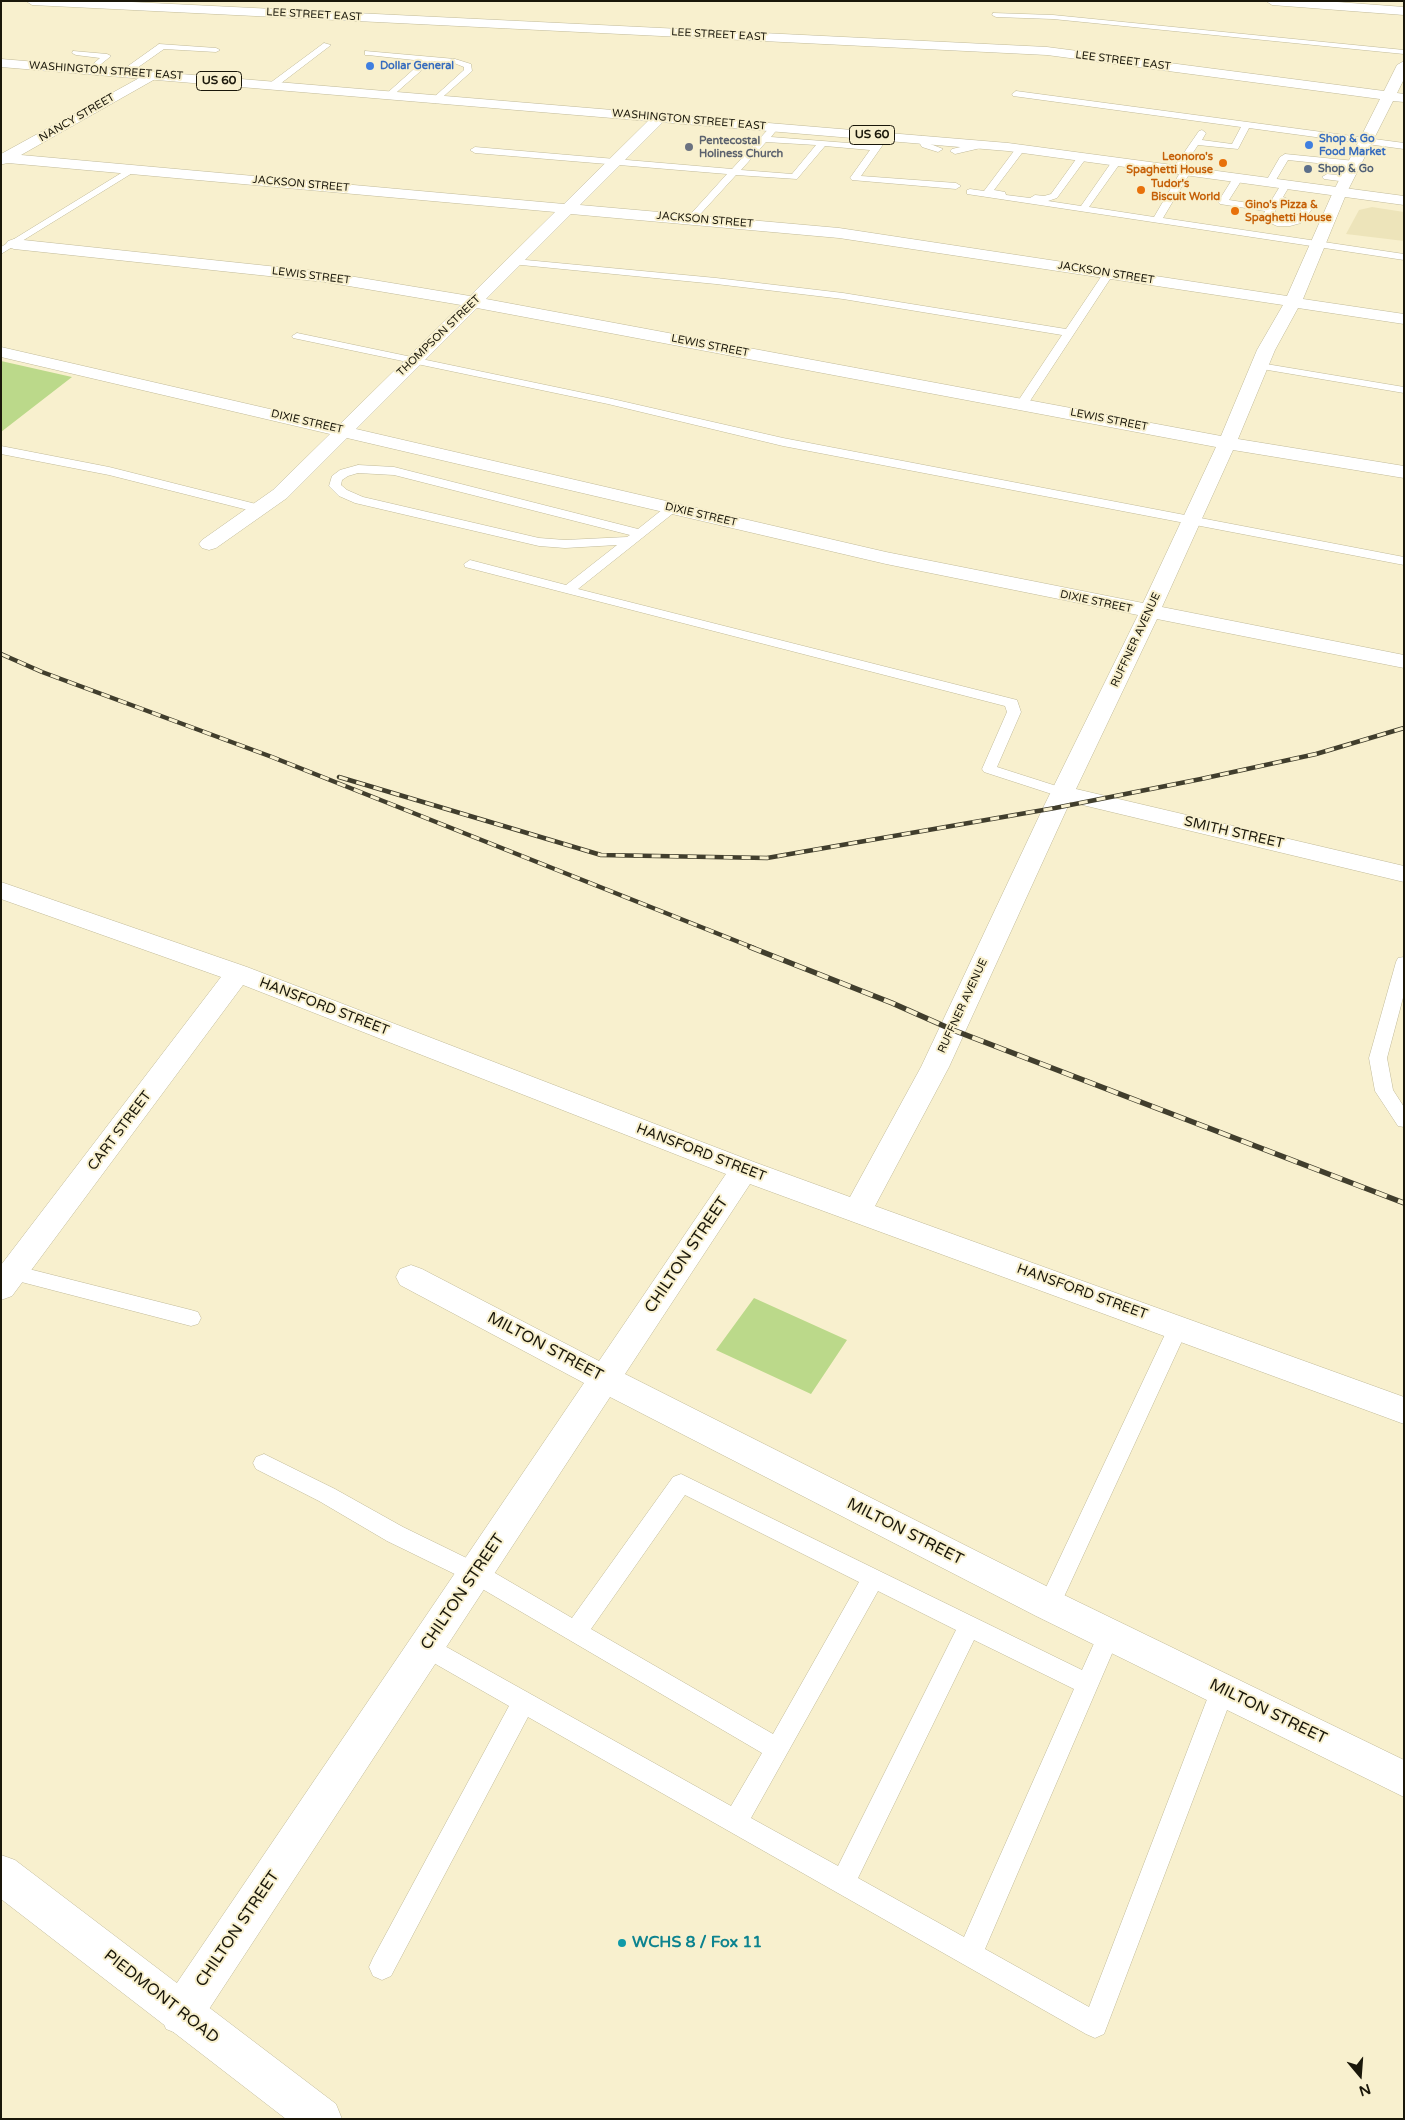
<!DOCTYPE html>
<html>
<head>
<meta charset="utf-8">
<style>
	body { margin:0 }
	#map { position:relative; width:1405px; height:2120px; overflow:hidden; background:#f8f0ce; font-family:"Varela Round",sans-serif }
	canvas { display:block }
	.frame { position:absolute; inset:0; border:2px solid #1a170a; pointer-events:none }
	.north { position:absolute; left:1335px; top:2050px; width:50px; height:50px; -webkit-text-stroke:4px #f8f0ce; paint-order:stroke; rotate:162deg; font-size:14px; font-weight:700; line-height:20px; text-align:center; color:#1a170a }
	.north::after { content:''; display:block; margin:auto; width:18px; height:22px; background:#1a170a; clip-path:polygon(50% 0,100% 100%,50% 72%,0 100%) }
</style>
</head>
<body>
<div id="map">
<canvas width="1405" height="2120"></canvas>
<div class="frame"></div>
<div class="north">N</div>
</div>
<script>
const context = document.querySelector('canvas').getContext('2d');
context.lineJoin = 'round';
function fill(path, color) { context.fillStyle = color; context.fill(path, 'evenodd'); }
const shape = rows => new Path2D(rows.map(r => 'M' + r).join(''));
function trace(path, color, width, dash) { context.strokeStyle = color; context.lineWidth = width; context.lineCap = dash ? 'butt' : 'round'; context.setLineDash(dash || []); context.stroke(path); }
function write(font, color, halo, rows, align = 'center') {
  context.font = font + ' "Varela Round",sans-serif'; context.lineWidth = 4; context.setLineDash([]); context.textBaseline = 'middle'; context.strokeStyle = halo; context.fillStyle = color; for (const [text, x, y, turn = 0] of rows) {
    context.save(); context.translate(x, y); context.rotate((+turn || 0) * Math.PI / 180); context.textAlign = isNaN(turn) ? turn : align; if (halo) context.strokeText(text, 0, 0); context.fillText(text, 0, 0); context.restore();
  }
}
fill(shape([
	[1372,207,1404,212,1404,241,1346,234,1359,210]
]), '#ede4ba');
fill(shape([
	[1,361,72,377,1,432],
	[754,1298,847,1340,811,1394,716,1350]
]), '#bbd98a');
const service = shape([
	[993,13,1053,15,1404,50,1404,54,1053,19,996,17,992,15,993,13],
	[324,43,331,45,276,87,270,87,270,83,324,43],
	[159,44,216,48,220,50,216,52,164,49,127,75,121,75,121,71,159,44],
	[73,51,107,54,111,56,90,73,86,70,100,58,76,55,72,53,73,51],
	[365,51,455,59,471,64,472,71,436,103,433,102,433,98,464,70,464,67,454,63,432,61,389,99,385,96,386,94,423,61,368,55,365,55,365,51],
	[1016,91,1404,143,1404,149,1249,128,1238,149,1198,145,1180,172,1177,173,1172,170,1199,131,1202,130,1206,133,1202,140,1232,144,1241,127,1013,96,1012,94,1016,91],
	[775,124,779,127,771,137,874,145,882,134,888,134,889,136,861,176,956,183,961,186,956,189,852,180,850,178,870,150,825,146,797,179,736,175,694,221,691,222,686,219,688,217,727,174,475,153,470,150,475,147,732,169,772,125,775,124],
	[766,142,816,145,792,174,741,170,766,142],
	[921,136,924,137,928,143,943,149,938,152,922,147,917,139,921,136],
	[982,142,987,145,985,147,955,154,950,151,952,149,982,142],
	[1020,146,1025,149,994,190,1005,192,1006,195,1030,198,1035,195,1044,196,1051,194,1079,155,1082,154,1087,157,1057,198,1048,201,1081,206,1113,160,1116,159,1121,162,1089,207,1154,217,1181,171,1186,168,1191,171,1163,218,1404,254,1404,260,967,194,967,190,970,189,984,191,1017,147,1020,146],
	[1285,154,1355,161,1360,164,1355,167,1288,160,1273,185,1267,185,1265,183,1280,157,1285,154],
	[131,167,134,168,134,172,1,254,1,247,131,167],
	[1327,174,1347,176,1352,179,1347,182,1324,179,1322,177,1327,174],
	[1238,175,1243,178,1229,200,1268,206,1282,183,1285,182,1290,185,1283,197,1312,209,1301,223,1290,226,1277,226,1264,220,1262,218,1265,211,1220,204,1218,202,1233,178,1238,175],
	[1280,202,1301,210,1295,219,1279,220,1272,217,1280,202],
	[515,259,716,278,843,293,1066,329,1105,271,1113,271,1114,273,1028,404,1022,407,1016,404,1062,335,843,299,716,284,511,264,510,262,515,259],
	[297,333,608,398,783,438,1404,557,1404,565,783,446,608,404,293,338,292,336,297,333],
	[1260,363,1404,387,1404,393,1256,368,1254,366,1256,364,1260,363],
	[1,446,109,467,264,506,266,509,260,513,109,475,1,454,1,446],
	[358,465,394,467,638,529,668,505,676,505,678,508,676,511,578,589,1017,700,1021,712,997,767,1069,790,1072,793,1069,796,1064,798,984,772,982,769,1007,712,1005,706,465,567,464,564,470,560,566,585,617,545,565,548,539,546,355,503,339,496,329,486,332,476,340,470,358,465],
	[358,473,394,475,630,535,627,537,565,540,539,538,363,497,347,490,341,485,342,480,348,476,358,473],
	[1404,957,1404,994,1387,1058,1393,1090,1404,1107,1404,1127,1398,1126,1375,1091,1369,1058,1396,962,1398,958,1404,957],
	[13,1265,191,1310,198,1312,201,1318,198,1324,191,1326,6,1278,3,1273,6,1268,13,1265],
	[1178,1320,1185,1322,1188,1328,1057,1612,1049,1615,1041,1612,1038,1605,1041,1598,1168,1328,1171,1322,1178,1320],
	[264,1454,335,1489,403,1527,483,1566,572,1618,673,1477,681,1474,1082,1670,1101,1628,1109,1625,1117,1628,1120,1635,985,1949,1089,2007,1211,1689,1215,1681,1223,1678,1231,1681,1235,1689,1104,2034,1095,2038,1086,2034,528,1717,391,1976,382,1980,373,1976,369,1967,373,1958,509,1706,418,1654,415,1647,418,1640,426,1637,434,1640,731,1806,762,1753,467,1580,387,1541,319,1501,256,1469,253,1463,256,1457,264,1454],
	[685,1495,859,1582,773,1734,591,1629,685,1495],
	[878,1591,956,1630,838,1866,751,1818,878,1591],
	[974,1640,1074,1689,964,1937,858,1878,974,1640]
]);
const minor = shape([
	[26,1,111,1,1047,47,1384,91,1397,65,1404,61,1404,79,1397,93,1404,94,1404,102,1393,101,1347,192,1303,299,1404,314,1404,324,1298,308,1275,350,1238,439,1404,466,1404,478,1233,450,1162,607,1404,655,1404,668,1157,619,1076,789,1404,866,1404,882,1070,802,949,1067,875,1206,1404,1397,1404,1424,750,1184,625,1374,1062,1594,1404,1760,1404,1797,1036,1616,610,1397,196,2029,181,2035,166,2029,160,2014,166,1999,584,1383,400,1285,396,1277,400,1269,411,1265,422,1269,599,1361,726,1174,243,985,12,1296,1,1300,1,1265,221,977,1,899,1,882,247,967,754,1162,850,1197,921,1067,1043,808,1138,615,886,564,347,438,287,498,216,548,209,550,202,548,199,544,202,540,273,490,330,434,1,357,1,347,339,425,461,305,325,282,14,249,8,247,6,244,8,241,14,239,325,272,470,296,555,212,8,163,3,164,1,164,1,154,152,71,159,75,157,78,21,155,564,204,655,114,660,113,665,114,667,117,665,120,580,205,839,228,1287,296,1333,192,1380,99,1047,55,32,5,26,1],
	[571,214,839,238,1283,305,1257,350,1221,436,486,299,571,214],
	[477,308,1216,447,1143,603,886,552,356,429,477,308]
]);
const tertiary = shape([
	[1,1855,15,1860,336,2104,342,2119,286,2119,1,1899,1,1855]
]);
const secondary = shape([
	[1266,1,1324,1,1404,7,1404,15,1272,5,1266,1]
]);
const primary = shape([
	[1,59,1008,143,1404,196,1404,205,1008,151,1,67,1,59]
]);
trace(service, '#c1ba99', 1);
trace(minor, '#c1ba99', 1);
trace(tertiary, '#c1ba99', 1);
trace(secondary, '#c1ba99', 1);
trace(primary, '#c1ba99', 1);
fill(service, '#fff');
fill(minor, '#fff');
fill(tertiary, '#fff');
fill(secondary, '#fff');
fill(primary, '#fff');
const railFar1 = shape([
	[1,654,42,672,272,757,754,948],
	[339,777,601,855,767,858,1055,808,1201,779,1316,754,1404,728]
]);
const rail = shape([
	[750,947,892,1003,953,1030,1404,1203]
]);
trace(railFar1, '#413e2d', 4.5);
trace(rail, '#413e2d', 5.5);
trace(railFar1, '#f8f0ce', 3, [9]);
trace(rail, '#f8f0ce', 4, [12]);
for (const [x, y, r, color] of [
	[370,66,5,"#3f7fe0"],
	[1309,145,5,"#3f7fe0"],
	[689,147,5,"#6b7280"],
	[1223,163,5,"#e8710a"],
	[1308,169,5,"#5c6f8a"],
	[1141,190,5,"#e8710a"],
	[1235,211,5,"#e8710a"],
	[622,1943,5,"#0f9aa8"]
]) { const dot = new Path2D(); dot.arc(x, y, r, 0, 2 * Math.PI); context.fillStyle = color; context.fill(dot); trace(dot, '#f8f0ce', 2); }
write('11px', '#1a170a', '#f8f0ce', [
	["LEE STREET EAST",314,15,3],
	["LEE STREET EAST",719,35,3],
	["LEE STREET EAST",1123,61,7],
	["WASHINGTON STREET EAST",106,71,4],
	["NANCY STREET",77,118,-30],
	["WASHINGTON STREET EAST",689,120,5],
	["JACKSON STREET",301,184,5],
	["JACKSON STREET",705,220,5],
	["JACKSON STREET",1106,273,9],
	["LEWIS STREET",311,276,7],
	["THOMPSON STREET",439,336,-44],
	["LEWIS STREET",710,346,11],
	["LEWIS STREET",1109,420,11],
	["DIXIE STREET",307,422,13],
	["DIXIE STREET",701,515,13],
	["DIXIE STREET",1096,602,12],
	["RUFFNER AVENUE",1136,640,-65],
	["RUFFNER AVENUE",963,1006,-65]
]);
write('bold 11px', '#366cbe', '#f8f0ce', [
	["Dollar General",380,66],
	["Shop & Go",1319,139],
	["Food Market",1319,152]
], 'left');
write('bold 11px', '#5b616d', '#f8f0ce', [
	["Pentecostal",699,141],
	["Holiness Church",699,154]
], 'left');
write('bold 11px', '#c56008', '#f8f0ce', [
	["Leonoro's",1213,157,"right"],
	["Spaghetti House",1213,170,"right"],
	["Tudor's",1151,184],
	["Biscuit World",1151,197],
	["Gino's Pizza &",1245,205],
	["Spaghetti House",1245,218]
], 'left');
write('bold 11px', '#4e5e75', '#f8f0ce', [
	["Shop & Go",1318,169]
], 'left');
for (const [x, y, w] of [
	[219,81,45],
	[872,135,45]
]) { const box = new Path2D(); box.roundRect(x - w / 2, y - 9.5, w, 19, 4); context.fillStyle = '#f8f0ce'; context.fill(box); trace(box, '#1a170a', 1); }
write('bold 12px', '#1a170a', null, [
	["US 60",219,81],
	["US 60",872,135]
]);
write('14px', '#1a170a', '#f8f0ce', [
	["SMITH STREET",1234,833,13],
	["HANSFORD STREET",324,1007,21],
	["CART STREET",120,1131,-53],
	["HANSFORD STREET",701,1153,21],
	["HANSFORD STREET",1082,1292,20]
]);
write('16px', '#1a170a', '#f8f0ce', [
	["CHILTON STREET",687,1255,-56],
	["MILTON STREET",545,1347,28],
	["MILTON STREET",905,1532,27],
	["CHILTON STREET",463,1592,-56],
	["MILTON STREET",1268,1712,26],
	["CHILTON STREET",238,1929,-56],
	["PIEDMONT ROAD",161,1997,38]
]);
write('bold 16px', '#0d838f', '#f8f0ce', [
	["WCHS 8 / Fox 11",632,1943]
], 'left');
</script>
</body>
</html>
